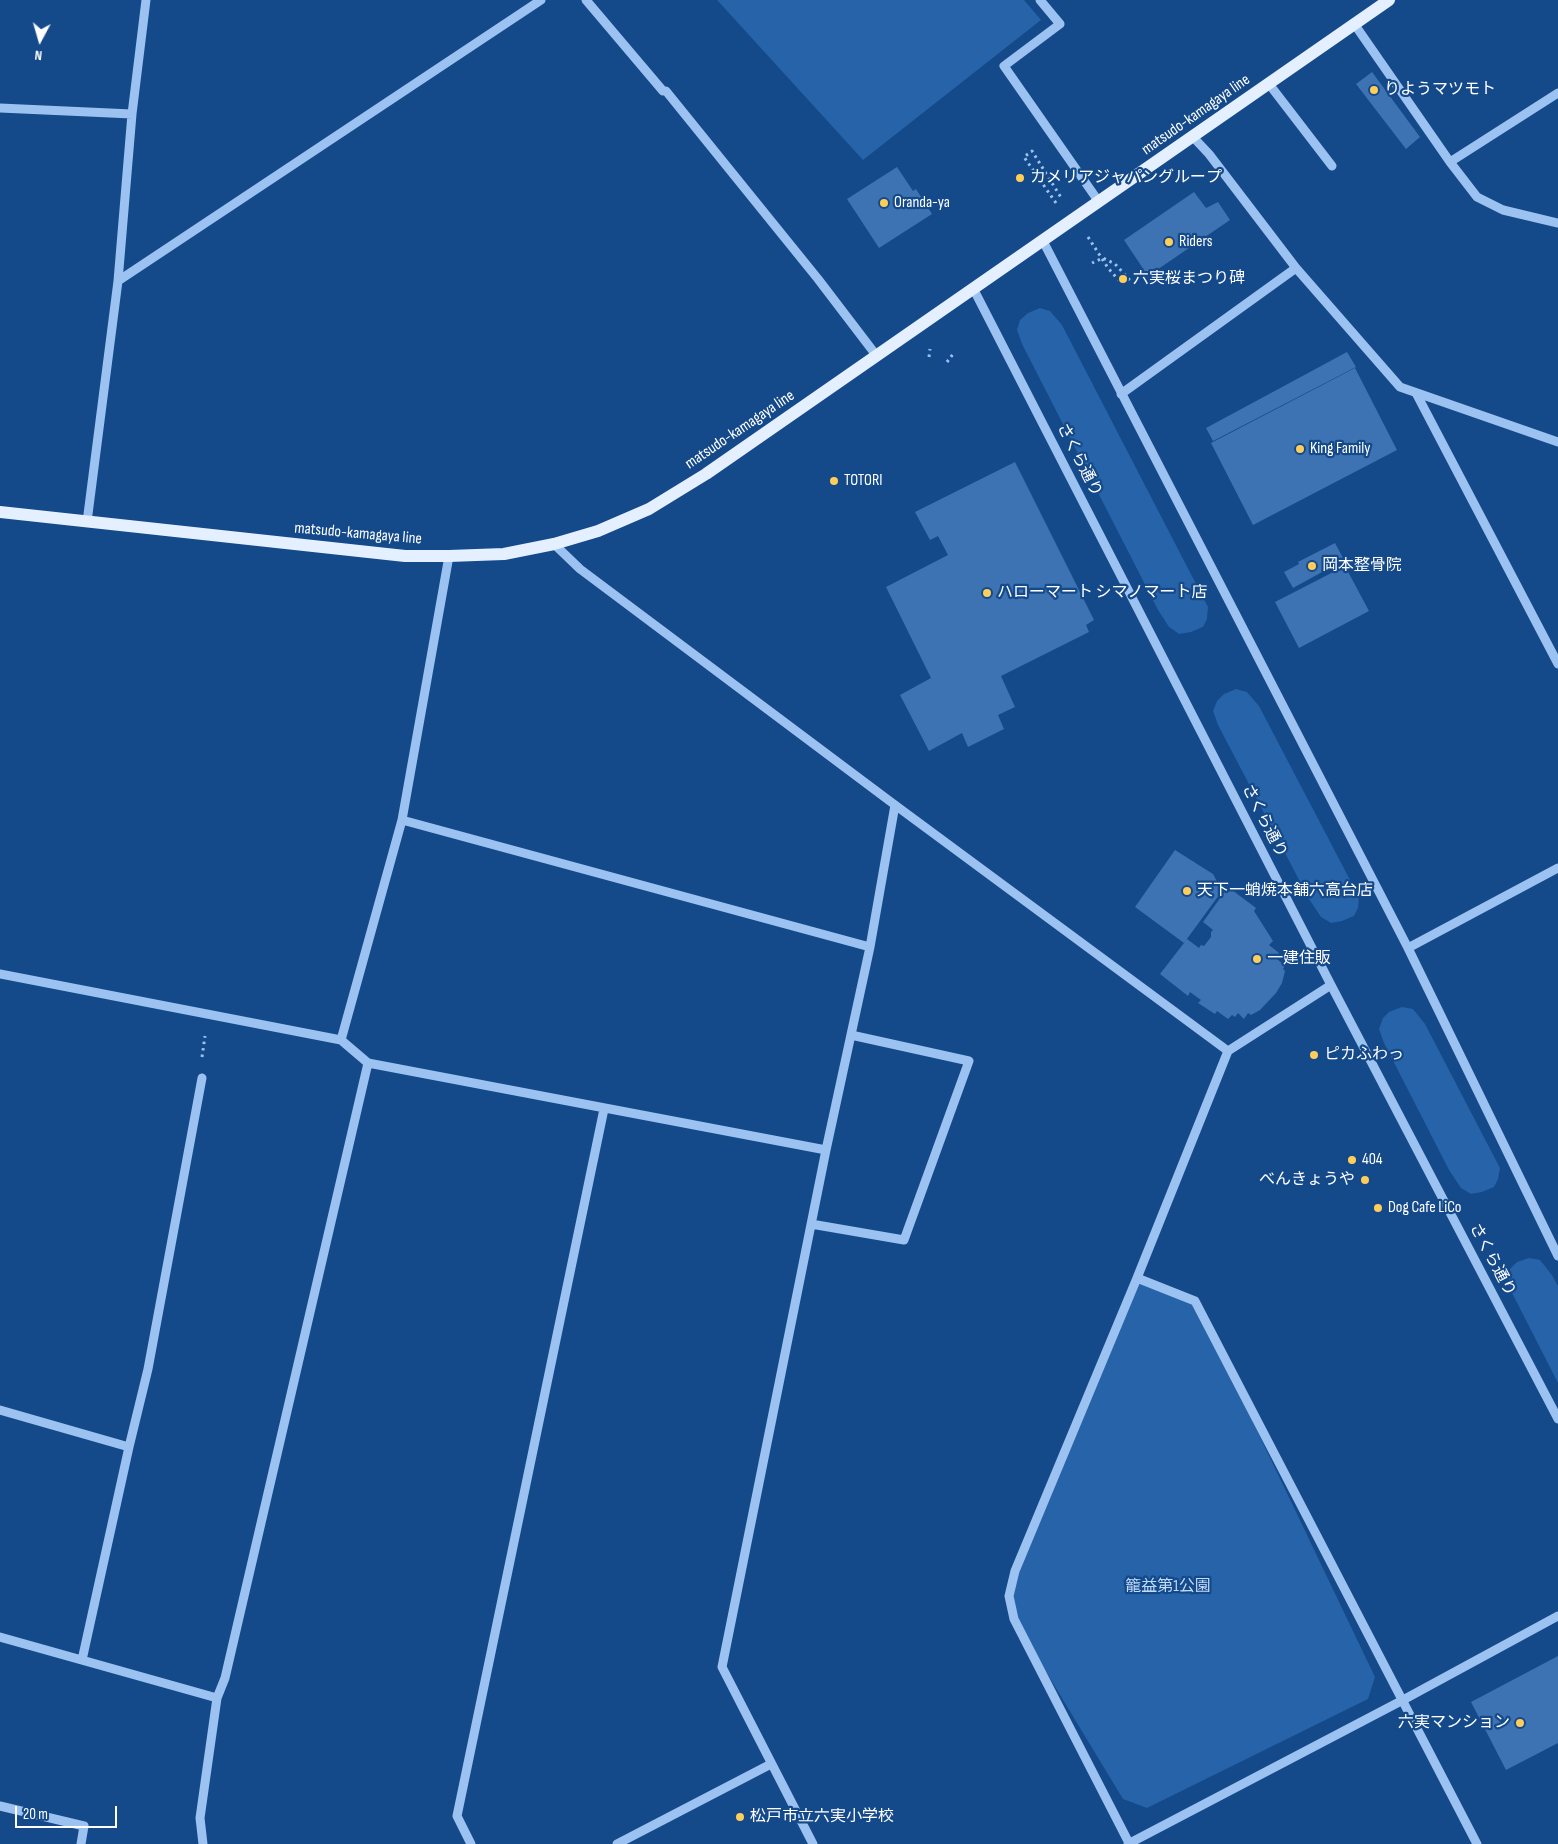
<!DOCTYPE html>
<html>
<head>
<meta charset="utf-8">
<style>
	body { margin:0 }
	#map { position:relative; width:1558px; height:1844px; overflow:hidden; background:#14498a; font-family:"Sofia Sans Condensed",sans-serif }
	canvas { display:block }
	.north { position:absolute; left:15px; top:15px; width:50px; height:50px; -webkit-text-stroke:4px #14498a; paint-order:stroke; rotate:186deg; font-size:14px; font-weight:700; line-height:20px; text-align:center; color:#fff }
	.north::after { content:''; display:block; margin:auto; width:18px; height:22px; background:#fff; clip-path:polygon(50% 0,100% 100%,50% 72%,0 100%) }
	.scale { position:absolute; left:15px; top:1806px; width:102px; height:22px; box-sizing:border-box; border:2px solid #fff; border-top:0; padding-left:6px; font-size:15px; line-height:18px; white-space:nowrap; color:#fff; -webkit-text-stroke:4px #14498a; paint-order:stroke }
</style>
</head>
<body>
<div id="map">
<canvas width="1558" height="1844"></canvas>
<div class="north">N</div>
<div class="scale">20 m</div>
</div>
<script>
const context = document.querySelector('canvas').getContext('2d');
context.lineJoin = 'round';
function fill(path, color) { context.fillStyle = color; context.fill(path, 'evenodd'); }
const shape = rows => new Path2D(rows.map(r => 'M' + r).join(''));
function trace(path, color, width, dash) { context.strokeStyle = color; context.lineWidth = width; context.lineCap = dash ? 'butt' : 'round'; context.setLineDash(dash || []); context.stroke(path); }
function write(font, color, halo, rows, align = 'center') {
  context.font = font + ' "Sofia Sans Condensed","Noto Sans JP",sans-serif'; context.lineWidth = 4.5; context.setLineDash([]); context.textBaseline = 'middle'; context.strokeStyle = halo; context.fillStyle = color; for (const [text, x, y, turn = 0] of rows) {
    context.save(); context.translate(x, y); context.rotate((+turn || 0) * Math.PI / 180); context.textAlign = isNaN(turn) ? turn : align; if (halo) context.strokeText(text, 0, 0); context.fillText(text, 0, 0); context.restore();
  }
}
fill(shape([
	[717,0,1024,0,1041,20,863,160],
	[1040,308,1050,311,1062,325,1208,607,1207,619,1203,627,1191,632,1179,634,1169,627,1158,610,1022,344,1017,330,1020,320,1028,313],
	[1236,689,1247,692,1259,706,1359,897,1358,908,1354,916,1342,921,1331,923,1321,917,1309,899,1218,725,1213,711,1217,701,1224,694],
	[1402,1007,1413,1009,1425,1024,1500,1168,1498,1179,1494,1187,1482,1192,1471,1194,1461,1188,1449,1170,1384,1043,1379,1029,1383,1018,1389,1012],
	[1529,1258,1540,1260,1552,1275,1558,1286,1558,1383,1512,1293,1507,1280,1510,1269,1517,1262],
	[1137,1278,1195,1301,1375,1677,1368,1699,1147,1808,1123,1799,1014,1619,1009,1596]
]), '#2663a9');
fill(shape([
	[1372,72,1420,137,1406,149,1356,84],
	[897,167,913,191,916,189,932,214,879,248,847,199],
	[1194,192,1206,208,1218,202,1230,220,1148,276,1124,240],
	[1347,352,1356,367,1213,441,1206,428],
	[1355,368,1397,450,1253,525,1211,443],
	[1015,462,1094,620,1086,625,1089,632,1001,676,1015,707,998,715,1004,729,968,747,962,733,929,751,900,695,931,678,886,587,948,555,938,536,930,540,915,512],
	[1335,543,1344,560,1293,588,1284,572,1299,564,1298,562],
	[1345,566,1369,611,1299,648,1275,602],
	[1175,850,1213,874,1222,891,1184,943,1135,907],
	[1228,887,1256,908,1254,911,1273,941,1269,945,1279,953,1276,958,1285,966,1283,969,1285,971,1282,983,1276,993,1260,1010,1251,1015,1248,1013,1244,1019,1238,1013,1235,1017,1232,1015,1228,1019,1217,1011,1215,1014,1198,1003,1201,1000,1190,992,1188,996,1160,974,1187,939,1199,948,1201,945,1204,946,1211,937,1211,932,1213,930,1203,922],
	[1558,1656,1558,1743,1506,1770,1471,1702]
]), '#3d73b3');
trace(shape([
	[1056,203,1024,157,1032,151,1062,199],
	[1088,237,1108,268,1122,284,1129,279,1115,264,1103,258,1092,263],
	[929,357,930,349],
	[947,362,953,354],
	[202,1057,205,1036]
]), '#9bc2f0', 3, [2.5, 4]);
trace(shape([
	[586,0,663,91,666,91,818,279,876,355],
	[1040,0,1060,24,1004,66,1099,202],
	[1355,25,1450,162,1477,197,1503,210,1558,223],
	[1269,84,1332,166],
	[0,108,132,114],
	[1193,137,1209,154,1296,268,1400,387,1558,442],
	[1450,162,1558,93],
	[1043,241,1408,948,1558,1256],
	[118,281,541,0],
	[973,288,1331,985,1558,1419],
	[1416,393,1558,664],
	[1121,394,1296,268],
	[87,522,118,281,132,114,146,0],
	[554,544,580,569,895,805,1228,1051],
	[402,820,870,947],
	[1408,948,1558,868],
	[0,974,341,1040],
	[368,1063,826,1150],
	[811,1224,904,1240,969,1061,851,1035],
	[1137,1278,1228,1051,1331,985],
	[0,1410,129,1447,82,1660],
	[129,1447,148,1369,202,1078],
	[0,1637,217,1698],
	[0,1806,84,1826,81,1844],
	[1129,1843,1014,1619,1009,1596,1015,1571,1137,1278,1195,1301,1477,1844],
	[203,1844,200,1818,217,1698,225,1678,368,1063,341,1040,402,820,449,556],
	[471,1844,457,1816,604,1109],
	[617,1844,771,1764],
	[813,1844,722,1667,826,1150,870,947,895,805],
	[1128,1844,1403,1700,1558,1616]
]), '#9bc2f0', 9);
trace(shape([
	[0,512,405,556,449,556,504,554,554,544,598,531,649,509,706,474,1389,0]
]), '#e4efff', 12);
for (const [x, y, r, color] of [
	[1374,90,5,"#ffcd5a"],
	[1020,178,5,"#ffcd5a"],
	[884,203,5,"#ffcd5a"],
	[1169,242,5,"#ffcd5a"],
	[1123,279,5,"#ffcd5a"],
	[1300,449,5,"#ffcd5a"],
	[834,481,5,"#ffcd5a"],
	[1312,566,5,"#ffcd5a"],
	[987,593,5,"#ffcd5a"],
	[1187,891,5,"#ffcd5a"],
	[1257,959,5,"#ffcd5a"],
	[1314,1055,5,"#ffcd5a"],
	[1352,1160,5,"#ffcd5a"],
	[1365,1180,5,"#ffcd5a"],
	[1378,1208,5,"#ffcd5a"],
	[1520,1723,5,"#ffcd5a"],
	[740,1817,5,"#ffcd5a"]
]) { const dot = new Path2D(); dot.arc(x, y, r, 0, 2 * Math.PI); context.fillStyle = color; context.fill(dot); trace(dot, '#14498a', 2); }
write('16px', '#fff', '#14498a', [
	["りようマツモト",1384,90],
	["カメリアジャパングループ",1030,178],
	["Oranda-ya",894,203],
	["Riders",1179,242],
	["六実桜まつり碑",1133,279],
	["King Family",1310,449],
	["TOTORI",844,481],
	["岡本整骨院",1322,566],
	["ハローマート シマノマート店",997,593],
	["天下一蛸焼本舗六高台店",1197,891],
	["一建住販",1267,959],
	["ピカふわっ",1324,1055],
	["404",1362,1160],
	["べんきょうや",1355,1180,"right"],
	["Dog Cafe LiCo",1388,1208],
	["六実マンション",1510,1723,"right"],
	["松戸市立六実小学校",750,1817]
], 'left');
write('16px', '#fff', '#14498a', [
	["matsudo-kamagaya line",1196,115,-35],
	["matsudo-kamagaya line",740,430,-34],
	["さくら通り",1079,460,63],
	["matsudo-kamagaya line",358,534,5],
	["さくら通り",1264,821,63],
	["さくら通り",1492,1260,62]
]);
write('16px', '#c2dcfb', '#14498a', [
	["籠益第1公園",1168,1587]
]);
</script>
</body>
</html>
